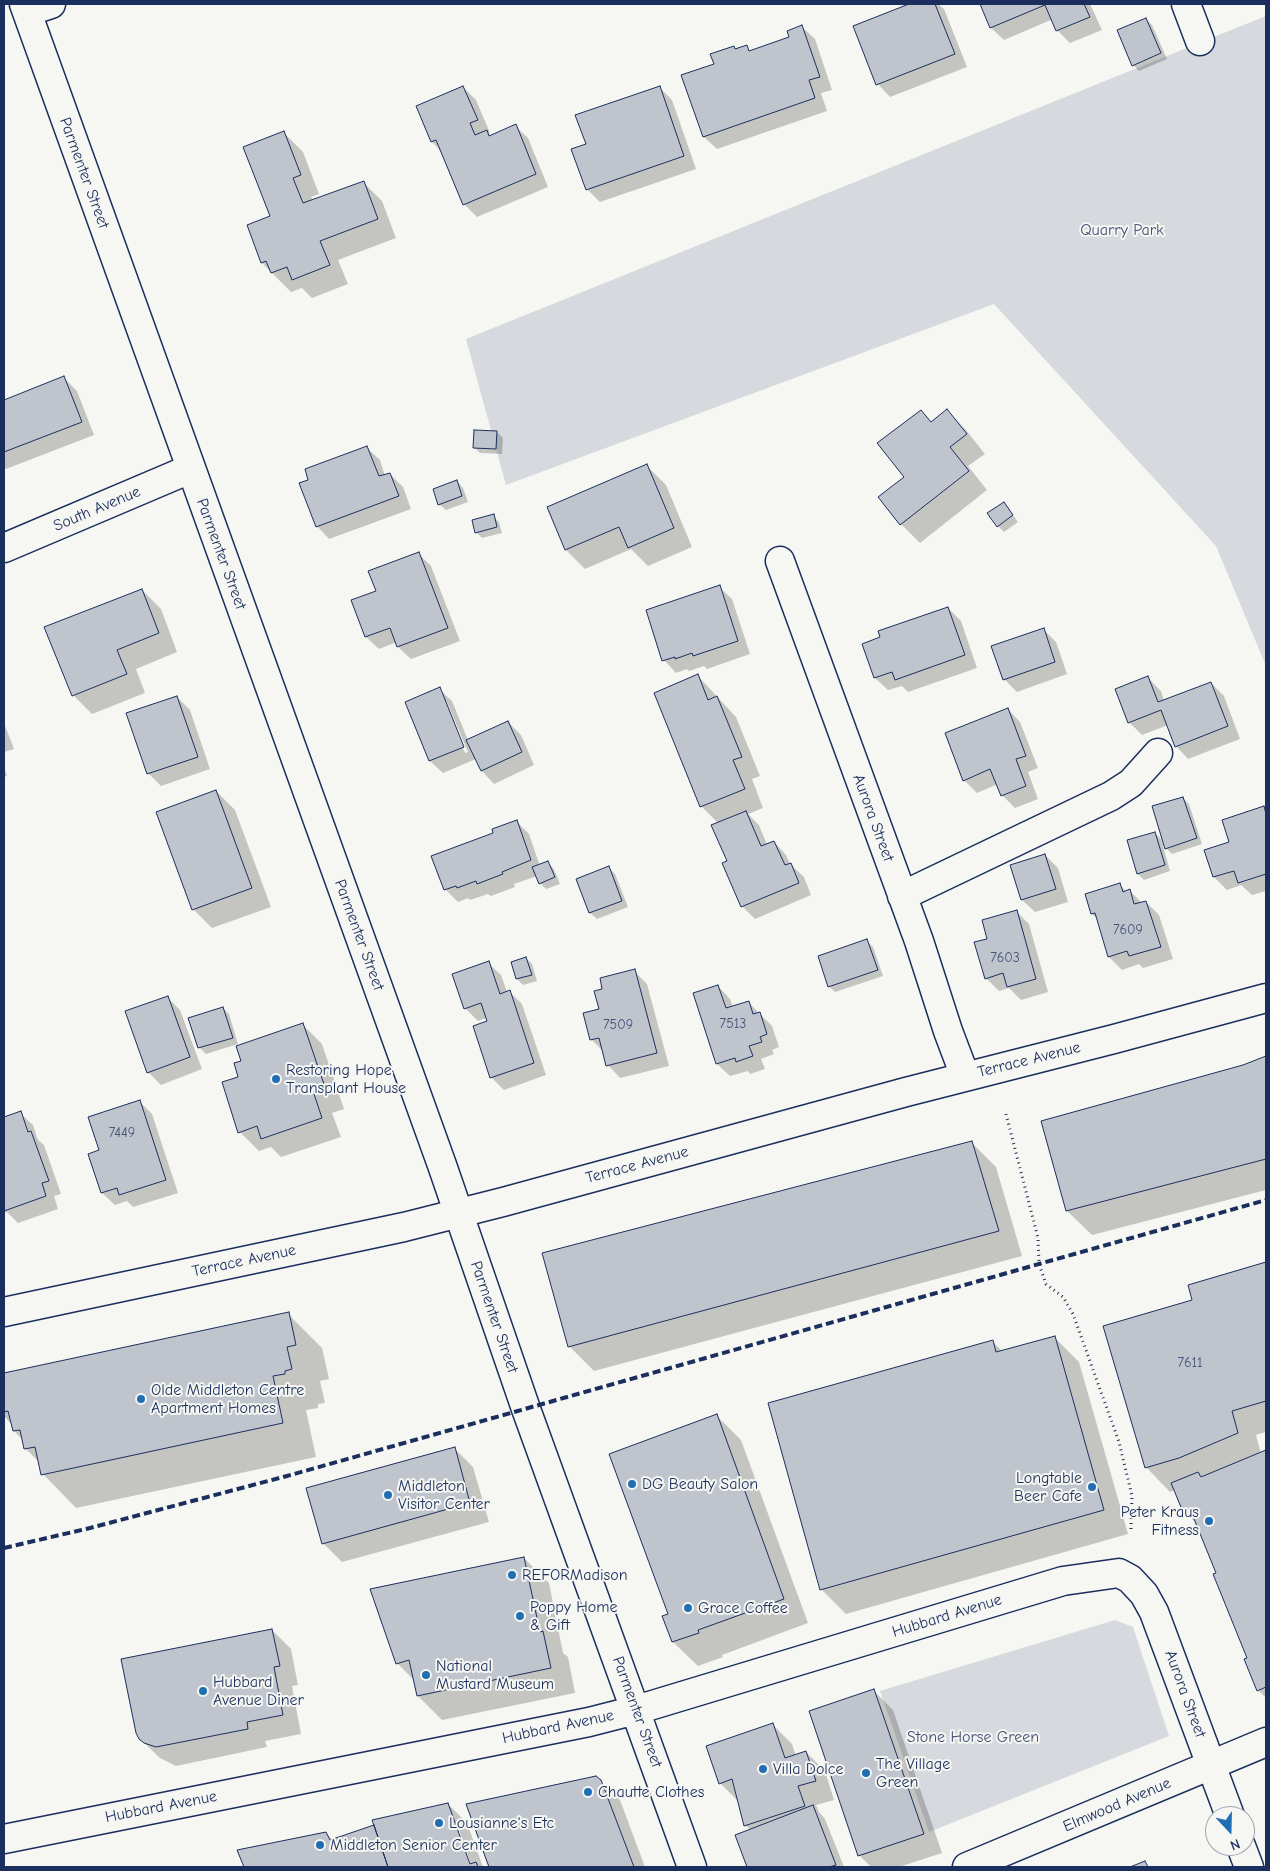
<!DOCTYPE html>
<html>
<head>
<meta charset="utf-8">
<style>
	body { margin:0 }
	#map { position:relative; width:1270px; height:1871px; overflow:hidden; background:#f6f6f2; font-family:"Comic Neue",sans-serif }
	canvas { display:block }
	.frame { position:absolute; inset:0; border:5px solid #1b2f5e; pointer-events:none }
	.north { position:absolute; left:1205px; top:1806px; width:50px; height:50px; box-sizing:border-box; background:#f6f6f2; border:1px solid #9ea6b7; border-radius:50%; rotate:159deg; font-size:14px; font-weight:700; line-height:20px; text-align:center; color:#1b2f5e }
	.north::after { content:''; display:block; margin:auto; width:18px; height:22px; background:#1f6fb2; clip-path:polygon(50% 0,100% 100%,50% 72%,0 100%) }
</style>
</head>
<body>
<div id="map">
<canvas width="1270" height="1871"></canvas>
<div class="frame"></div>
<div class="north">N</div>
</div>
<script>
const context = document.querySelector('canvas').getContext('2d');
context.lineJoin = 'round';
function fill(path, color) { context.fillStyle = color; context.fill(path, 'evenodd'); }
const shape = rows => new Path2D(rows.map(r => 'M' + r).join(''));
function trace(path, color, width, dash) { context.strokeStyle = color; context.lineWidth = width; context.lineCap = dash ? 'butt' : 'round'; context.setLineDash(dash || []); context.stroke(path); }
function write(font, color, halo, rows, align = 'center') {
  context.font = font + ' "Comic Neue",sans-serif'; context.lineWidth = 4; context.setLineDash([]); context.textBaseline = 'middle'; context.strokeStyle = halo; context.fillStyle = color; for (const [text, x, y, turn = 0] of rows) {
    context.save(); context.translate(x, y); context.rotate((+turn || 0) * Math.PI / 180); context.textAlign = isNaN(turn) ? turn : align; if (halo) context.strokeText(text, 0, 0); context.fillText(text, 0, 0); context.restore();
  }
}
fill(shape([
	[1266,16,1266,666,1216,546,994,304,506,485,466,339],
	[1115,1620,1133,1627,1169,1736,929,1832,880,1691]
]), '#d6d9dd');
fill(shape([
	[913,4,938,4,944,9,967,67,890,97,878,84,855,27],
	[981,4,1090,4,1102,30,1070,43,1057,30,1053,19,1004,40,991,28],
	[1146,19,1152,25,1167,59,1139,71,1133,65],
	[802,27,815,39,832,90,821,93,827,111,717,149,704,137,683,76,715,65,733,47,736,50,746,47,751,52,790,38],
	[463,87,476,100,490,133,488,133,491,136,515,126,528,138,548,187,477,217,464,204,442,152,432,142],
	[659,87,672,100,696,169,600,202,587,189,587,145],
	[284,133,303,152,319,194,311,197,313,201,363,182,382,201,396,238,338,260,348,284,312,298,302,288,291,292,262,263,248,226,271,217],
	[64,378,77,391,94,435,6,469,4,467,4,401],
	[921,411,932,423,947,411,966,430,985,454,968,466,987,490,920,543,901,524,905,477],
	[497,432,503,438,502,454,480,453,474,447],
	[367,448,380,460,385,476,390,474,403,487,411,509,329,539,317,526],
	[647,466,666,485,692,547,648,566,631,549,585,569,566,550,549,508],
	[457,481,463,488,468,502,446,510,439,504],
	[1004,503,1018,522,1004,532,998,526],
	[493,516,499,522,502,533,482,538,476,532],
	[418,553,431,566,460,641,411,659,398,647,397,642,379,649,366,637,377,592],
	[719,587,732,599,750,654,707,669,704,666,689,671,687,669,676,673,664,660],
	[142,590,161,609,177,652,136,669,145,693,92,714,73,695],
	[948,608,961,621,977,668,908,692,902,686,888,690,875,678],
	[1043,629,1056,642,1067,674,1017,692,1004,679],
	[698,676,736,717,760,776,752,779,763,808,748,814,759,825,767,845,774,842,786,855,790,864,804,877,811,895,755,919,742,906,719,824,701,806,655,693],
	[1148,678,1161,691,1164,701,1211,683,1224,696,1240,739,1188,759,1176,746,1168,725,1142,735,1129,722],
	[439,689,452,701,468,740,508,722,521,735,534,765,494,784,482,771,476,759,443,773,430,761,406,702],
	[444,702,447,702,468,752,465,753],
	[177,697,190,710,210,769,161,786,148,773],
	[1008,709,1020,722,1038,768,1028,772,1038,799,1015,808,1002,795,998,784,977,793,964,780],
	[4,723,14,749,4,752],
	[4,767,7,776,4,777],
	[216,791,235,810,271,907,212,928,193,909],
	[1183,798,1189,804,1202,844,1172,854,1166,848],
	[1263,808,1266,811,1266,891,1252,895,1241,885,1227,890,1214,877,1231,843],
	[516,821,529,834,540,866,548,863,554,869,560,884,546,889,540,883,537,876,514,884,515,887,491,896,488,894,470,900,468,898,458,902,445,889,495,833],
	[1155,833,1161,839,1170,871,1144,880,1138,874],
	[1045,855,1058,868,1068,902,1035,912,1022,900],
	[609,868,615,874,628,907,597,919,590,913,578,880],
	[1120,885,1127,892,1130,891,1142,903,1146,902,1159,915,1173,959,1143,968,1139,964,1122,970,1109,957,1098,919,1092,914],
	[1016,911,1029,924,1048,992,1021,1000,1009,988,999,991,986,978,989,939],
	[867,941,873,947,883,976,835,992,829,986],
	[526,958,532,964,537,981,523,985,517,979],
	[488,963,501,975,507,992,509,991,522,1004,546,1075,504,1090,491,1077,487,1018,478,1021,465,1008],
	[634,971,647,984,669,1066,620,1078,608,1065,604,1052,591,1039,604,990],
	[718,986,730,999,733,1007,748,1002,772,1026,779,1047,772,1050,774,1054,761,1059,765,1069,750,1074,748,1071,730,1076,717,1064,694,994],
	[168,998,180,1010,202,1069,161,1085,148,1072],
	[223,1008,229,1014,238,1044,206,1054,200,1048,190,1018],
	[303,1025,322,1044,344,1109,332,1113,341,1137,281,1157,271,1147,259,1151,240,1132,240,1077,243,1061],
	[1266,1057,1266,1190,1092,1235,1067,1211,1244,1066],
	[140,1102,152,1114,178,1193,133,1207,127,1201,115,1205,102,1193,90,1154,100,1151],
	[20,1113,33,1125,38,1140,44,1145,61,1194,54,1196,58,1209,18,1223,7,1212,4,1213,4,1118],
	[971,1142,996,1167,1022,1256,594,1371,569,1346],
	[1266,1264,1266,1432,1256,1435,1261,1454,1266,1452,1266,1698,1258,1690,1249,1658,1197,1524,1184,1511,1175,1490,1170,1492,1146,1467,1193,1301,1189,1286],
	[288,1314,322,1348,329,1379,320,1381,325,1403,318,1404,318,1408,306,1410,316,1457,76,1508,43,1474,40,1463,26,1449,24,1441,14,1431,12,1425,4,1416,4,1374],
	[1055,1338,1079,1362,1128,1534,846,1614,821,1589,992,1341,1003,1352],
	[717,1416,741,1440,808,1623,722,1655,723,1657,698,1666,673,1642,664,1616,669,1614],
	[454,1448,473,1467,489,1522,342,1562,323,1543],
	[524,1558,549,1583,563,1653,568,1657,575,1693,442,1720,418,1696,414,1680,397,1663],
	[272,1630,291,1649,298,1685,292,1686,301,1734,265,1741,267,1747,176,1766,160,1758,140,1739],
	[874,1691,893,1710,942,1853,899,1867,871,1867,859,1855],
	[773,1725,792,1744,796,1756,806,1752,825,1771,834,1800,816,1805,819,1812,825,1819,844,1867,748,1867,736,1836,751,1830,745,1825,739,1802,720,1783],
	[600,1781,620,1800,645,1867,490,1867,467,1805],
	[448,1804,467,1823,483,1867,472,1867,457,1824,455,1824,470,1867,245,1867,239,1851,326,1833,333,1841]
]), '#0003');
const building = shape([
	[909,4,935,4,955,54,876,85,853,26,909,4],
	[980,4,1084,4,1090,17,1056,31,1045,5,990,28,980,4],
	[1146,18,1161,53,1132,66,1117,30,1146,18],
	[802,25,820,77,809,80,815,98,703,137,681,75,714,64,710,54,734,46,735,49,747,45,749,51,789,37,787,31,802,25],
	[463,86,478,120,470,123,475,135,487,130,489,136,516,124,536,174,463,205,436,140,431,142,416,106,463,86],
	[660,86,684,156,586,190,571,149,586,144,575,115,660,86],
	[284,131,301,175,293,178,303,203,364,181,378,219,320,241,330,265,292,280,287,267,271,273,266,261,261,263,247,225,270,216,243,147,284,131],
	[64,376,82,422,4,452,4,400,64,376],
	[947,409,967,434,950,447,969,471,900,525,878,497,904,477,877,443,921,410,931,422,947,409],
	[474,430,497,431,496,449,473,448,474,430],
	[367,446,379,476,390,473,399,496,316,527,299,483,308,480,305,469,367,446],
	[647,464,674,528,628,548,619,527,565,550,547,507,647,464],
	[457,480,462,496,438,505,433,489,457,480],
	[1004,502,1013,515,997,527,987,513,1004,502],
	[494,514,497,527,475,533,472,520,494,514],
	[419,552,448,628,397,647,390,628,365,637,351,600,376,591,368,571,419,552],
	[720,585,738,641,693,656,692,653,675,659,675,657,662,661,646,610,720,585],
	[142,589,159,633,117,650,127,674,72,696,44,627,142,589],
	[948,607,965,655,895,680,892,672,874,678,862,644,880,637,878,631,948,607],
	[1044,628,1055,662,1003,680,991,646,1044,628],
	[698,674,708,700,717,696,742,757,733,760,745,789,700,807,654,693,698,674],
	[1148,676,1158,702,1211,682,1228,726,1175,747,1161,710,1128,723,1115,689,1148,676],
	[440,687,464,747,429,761,405,702,440,687],
	[177,696,198,757,147,774,126,713,177,696],
	[1008,708,1026,756,1016,759,1026,786,1001,796,990,769,963,781,945,733,1008,708],
	[508,721,522,752,481,771,466,740,508,721],
	[216,790,252,888,192,910,156,812,216,790],
	[1183,797,1197,838,1165,849,1152,806,1183,797],
	[1264,806,1266,814,1266,874,1238,883,1234,871,1213,877,1204,850,1229,842,1222,820,1264,806],
	[746,811,761,846,774,841,785,865,791,863,799,883,741,907,722,863,727,861,711,825,746,811],
	[517,820,531,860,502,872,503,874,477,884,476,881,457,888,456,886,444,890,431,856,493,833,492,829,517,820],
	[1155,832,1165,865,1137,874,1127,840,1155,832],
	[1045,854,1056,889,1021,900,1010,865,1045,854],
	[548,861,555,877,539,884,532,867,548,861],
	[609,866,622,901,589,913,576,879,609,866],
	[1120,883,1123,892,1130,889,1134,904,1146,901,1161,947,1129,956,1127,951,1108,957,1095,913,1091,914,1085,894,1120,883],
	[1017,910,1036,979,1007,987,1003,973,985,979,974,942,987,939,982,920,1017,910],
	[867,939,878,970,828,987,818,956,867,939],
	[526,957,532,975,516,979,511,962,526,957],
	[489,961,500,994,510,990,534,1063,490,1078,473,1026,487,1021,481,1003,464,1009,452,974,489,961],
	[635,969,657,1053,606,1066,599,1038,590,1040,583,1013,599,1009,594,991,602,989,600,978,635,969],
	[718,985,726,1008,749,1001,753,1014,760,1012,767,1034,760,1037,762,1042,749,1046,753,1056,736,1062,735,1058,716,1064,693,993,718,985],
	[168,996,190,1057,147,1073,125,1011,168,996],
	[223,1007,233,1038,198,1048,188,1018,223,1007],
	[303,1023,326,1090,314,1094,322,1118,261,1139,257,1126,238,1133,222,1082,238,1077,234,1063,241,1061,236,1046,303,1023],
	[1266,1056,1266,1159,1066,1211,1041,1121,1243,1065,1266,1056],
	[140,1100,166,1180,119,1195,117,1188,101,1193,88,1154,99,1150,88,1117,140,1100],
	[21,1111,28,1132,31,1131,49,1181,42,1183,46,1196,4,1211,4,1117,21,1111],
	[972,1141,999,1231,568,1347,542,1253,972,1141],
	[1266,1262,1266,1401,1232,1411,1238,1433,1179,1458,1145,1468,1103,1326,1192,1300,1188,1285,1266,1262],
	[289,1312,296,1345,287,1347,292,1369,285,1371,285,1374,273,1376,283,1423,41,1475,35,1447,24,1449,20,1430,13,1431,8,1411,4,1412,4,1373,289,1312],
	[1055,1336,1104,1510,820,1590,768,1403,993,1340,996,1352,1055,1336],
	[717,1414,784,1599,698,1630,699,1633,672,1642,662,1616,668,1614,609,1454,717,1414],
	[455,1447,470,1503,322,1544,306,1488,455,1447],
	[1266,1450,1266,1687,1257,1691,1244,1659,1247,1658,1213,1574,1216,1573,1190,1509,1183,1512,1171,1483,1198,1472,1201,1477,1266,1450],
	[524,1557,540,1632,543,1631,551,1668,417,1696,409,1660,396,1664,370,1589,524,1557],
	[272,1629,280,1666,274,1667,283,1715,247,1722,248,1729,156,1747,144,1743,139,1739,136,1733,121,1659,272,1629],
	[874,1689,924,1834,858,1856,809,1711,874,1689],
	[773,1723,785,1758,806,1751,816,1781,798,1786,805,1806,744,1826,732,1779,719,1784,706,1746,773,1723],
	[596,1776,601,1780,634,1867,489,1867,466,1804,596,1776],
	[448,1803,470,1864,476,1862,478,1867,388,1867,372,1820,448,1803],
	[813,1805,836,1865,829,1867,747,1867,735,1835,813,1805],
	[374,1825,388,1867,244,1867,237,1850,326,1832,330,1840,374,1825],
	[1145,1861,1148,1867,1130,1867,1145,1861]
]);
fill(building, '#c0c4cd');
trace(building, '#1b2f5e', 1);
const minor = shape([
	[24,4,442,1165,526,1409,692,1867],
	[1186,4,1200,41],
	[27,12,51,4],
	[4,548,190,469],
	[780,561,919,941,948,1031,965,1076],
	[902,896,1111,796,1131,783,1158,753],
	[4,1312,404,1227,503,1202,906,1092,1114,1039,1266,998],
	[4,1839,589,1722,636,1710,1063,1581,1119,1573,1130,1579,1144,1594,1154,1612,1230,1816],
	[1241,1846,1249,1867],
	[967,1867,1266,1742]
]);
trace(minor, '#1b2f5e', 31);
trace(shape([
	[1006,1114,1038,1238,1039,1264,1046,1284,1063,1297,1073,1314,1119,1442,1132,1496,1131,1529]
]), '#1b2f5e', 3, [1, 4]);
trace(minor, '#f6f6f2', 28);
trace(shape([
	[4,1548,90,1528,287,1476,1266,1200]
]), '#1b2f5e', 4, [8, 4]);
for (const [x, y, r, color] of [
	[276,1079,5,"#1f6fb2"],
	[141,1399,5,"#1f6fb2"],
	[632,1484,5,"#1f6fb2"],
	[1092,1487,5,"#1f6fb2"],
	[388,1495,5,"#1f6fb2"],
	[1209,1521,5,"#1f6fb2"],
	[512,1575,5,"#1f6fb2"],
	[688,1608,5,"#1f6fb2"],
	[520,1616,5,"#1f6fb2"],
	[426,1675,5,"#1f6fb2"],
	[203,1691,5,"#1f6fb2"],
	[763,1769,5,"#1f6fb2"],
	[866,1773,5,"#1f6fb2"],
	[588,1792,5,"#1f6fb2"],
	[439,1823,5,"#1f6fb2"],
	[320,1845,5,"#1f6fb2"]
]) { const dot = new Path2D(); dot.arc(x, y, r, 0, 2 * Math.PI); context.fillStyle = color; context.fill(dot); trace(dot, '#f6f6f2', 2); }
write('14px', '#44547a', null, [
	["7609",1128,930],
	["7603",1005,958],
	["7513",733,1024],
	["7509",618,1025],
	["7449",122,1133],
	["7611",1190,1363]
]);
write('16px', '#1b2f5e', '#f6f6f2', [
	["Parmenter Street",84,173,70],
	["South Avenue",97,509,-23],
	["Parmenter Street",221,554,70],
	["Aurora Street",873,818,70],
	["Parmenter Street",359,935,70],
	["Terrace Avenue",1029,1060,-14],
	["Terrace Avenue",637,1165,-15],
	["Terrace Avenue",244,1261,-12],
	["Parmenter Street",494,1317,71],
	["Hubbard Avenue",947,1616,-17],
	["Aurora Street",1185,1694,70],
	["Parmenter Street",637,1712,70],
	["Hubbard Avenue",558,1727,-12],
	["Elmwood Avenue",1117,1805,-23],
	["Hubbard Avenue",161,1807,-11]
]);
write('16px', '#405177', '#f6f6f2', [
	["Quarry Park",1122,230],
	["Stone Horse Green",973,1737]
]);
write('16px', '#1b2f5e', '#f6f6f2', [
	["Restoring Hope",286,1070],
	["Transplant House",286,1088],
	["Olde Middleton Centre",151,1390],
	["Apartment Homes",151,1408],
	["Longtable",1082,1478,"right"],
	["Beer Cafe",1082,1496,"right"],
	["DG Beauty Salon",642,1484],
	["Middleton",398,1486],
	["Visitor Center",398,1504],
	["Peter Kraus",1199,1512,"right"],
	["Fitness",1199,1530,"right"],
	["REFORMadison",522,1575],
	["Poppy Home",530,1607],
	["& Gift",530,1625],
	["Grace Coffee",698,1608],
	["National",436,1666],
	["Mustard Museum",436,1684],
	["Hubbard",213,1682],
	["Avenue Diner",213,1700],
	["The Village",876,1764],
	["Green",876,1782],
	["Villa Dolce",773,1769],
	["Chautte Clothes",598,1792],
	["Lousianne's Etc",449,1823],
	["Middleton Senior Center",330,1845]
], 'left');
</script>
</body>
</html>
